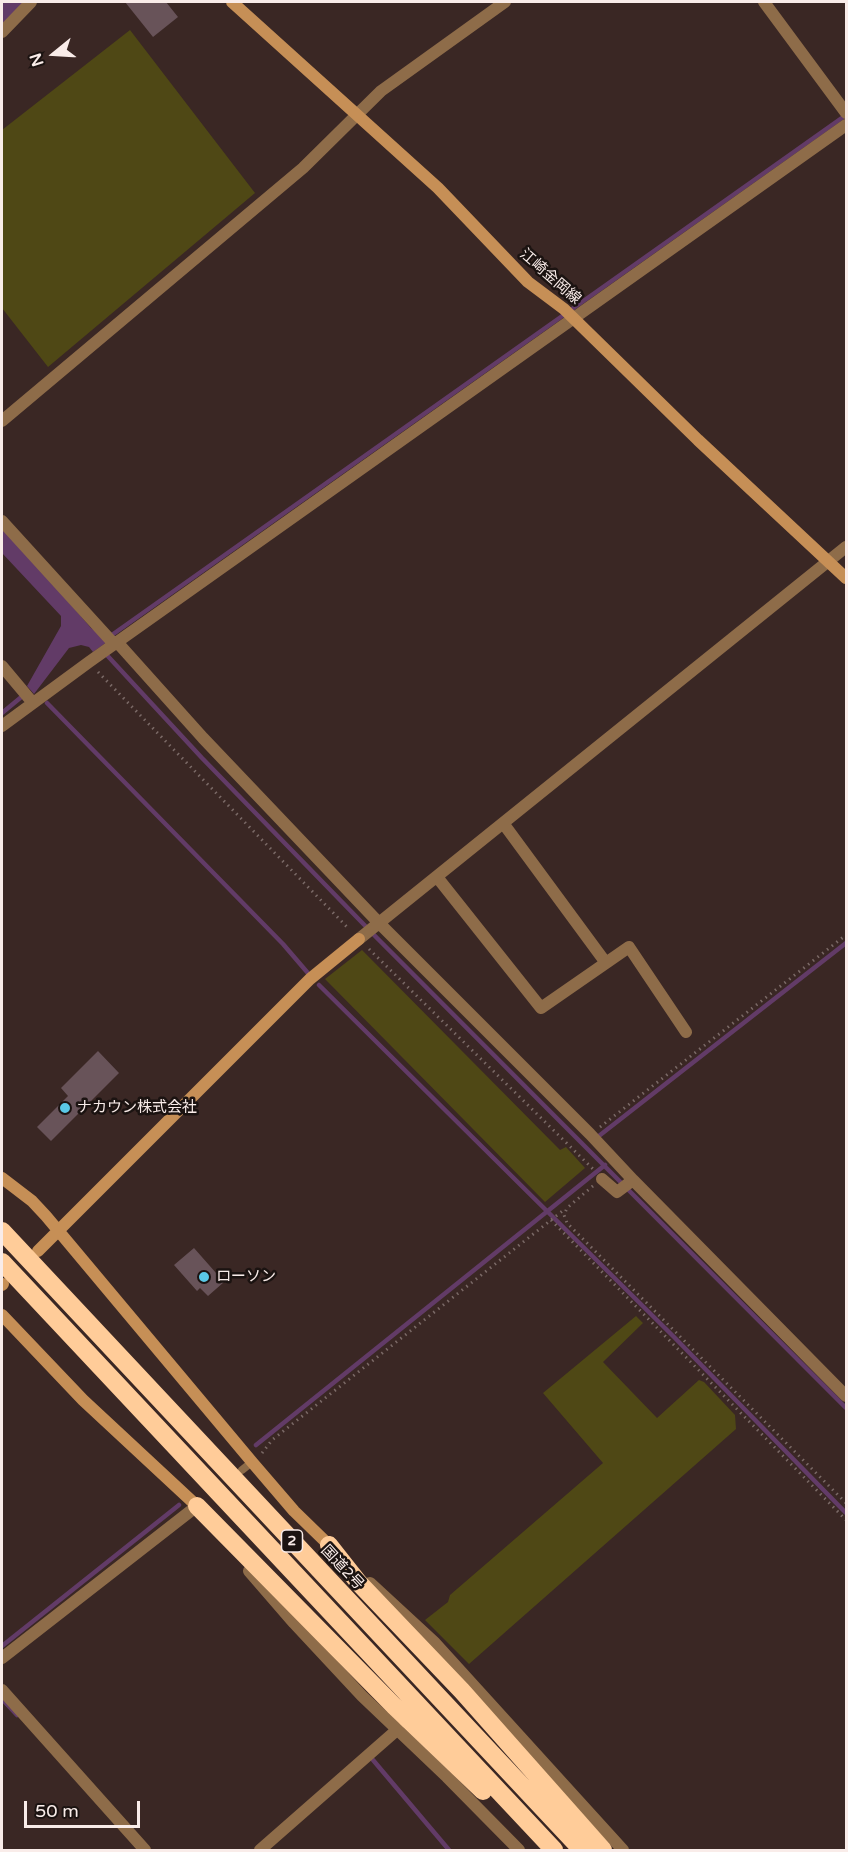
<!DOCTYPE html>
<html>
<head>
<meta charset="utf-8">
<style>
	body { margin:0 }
	#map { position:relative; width:848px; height:1852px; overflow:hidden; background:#3a2724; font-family:"Varela Round",sans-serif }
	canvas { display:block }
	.frame { position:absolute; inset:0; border:3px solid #f9ece9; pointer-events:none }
	.north { position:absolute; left:24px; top:24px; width:60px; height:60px; -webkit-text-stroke:4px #1b1311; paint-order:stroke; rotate:252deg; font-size:16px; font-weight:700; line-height:24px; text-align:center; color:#f9ece9 }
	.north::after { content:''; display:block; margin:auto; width:21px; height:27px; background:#f9ece9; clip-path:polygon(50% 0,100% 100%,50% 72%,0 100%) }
	.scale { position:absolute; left:24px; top:1801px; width:116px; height:27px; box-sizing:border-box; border:3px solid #f9ece9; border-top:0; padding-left:8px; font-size:18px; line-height:21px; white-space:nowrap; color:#f9ece9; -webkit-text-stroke:4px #1b1311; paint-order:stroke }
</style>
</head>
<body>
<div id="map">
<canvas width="848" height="1852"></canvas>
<div class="frame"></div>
<div class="north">N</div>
<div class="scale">50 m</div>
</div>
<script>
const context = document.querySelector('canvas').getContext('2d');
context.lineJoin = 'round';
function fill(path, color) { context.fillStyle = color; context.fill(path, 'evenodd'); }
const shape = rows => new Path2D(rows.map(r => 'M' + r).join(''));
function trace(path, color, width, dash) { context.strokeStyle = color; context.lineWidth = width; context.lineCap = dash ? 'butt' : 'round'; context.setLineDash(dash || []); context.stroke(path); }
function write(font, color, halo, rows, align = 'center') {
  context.font = font + ' "Varela Round","Noto Sans JP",sans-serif'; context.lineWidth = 5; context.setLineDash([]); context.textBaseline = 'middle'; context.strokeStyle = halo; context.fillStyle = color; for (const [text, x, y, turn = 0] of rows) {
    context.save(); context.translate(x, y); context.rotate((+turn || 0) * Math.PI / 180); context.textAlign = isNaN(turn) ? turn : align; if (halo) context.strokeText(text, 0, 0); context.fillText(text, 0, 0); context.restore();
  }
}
fill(shape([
	[130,30,255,193,48,367,2,308,2,130],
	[362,950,560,1150,566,1147,585,1168,545,1202,325,979],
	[636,1316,643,1323,603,1362,657,1418,699,1380,704,1382,735,1415,736,1429,469,1664,425,1620,448,1602,450,1595,603,1463,543,1393]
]), '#4f4815');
fill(shape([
	[2,2,26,2,2,28],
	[2,525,91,628,102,635,107,642,93,652,89,647,81,645,69,648,34,694,27,686,61,626,61,616,2,553]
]), '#623b67');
trace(shape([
	[109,637,846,115],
	[104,652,202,758,377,938,846,1408],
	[47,703,283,944,307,972],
	[2,713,25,694],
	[319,985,674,1337,846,1513],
	[595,1139,846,943],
	[256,1445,605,1165],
	[2,1646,179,1505],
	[2,1699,17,1715],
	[373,1760,449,1850]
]), '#623b67', 4.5);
fill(shape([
	[125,2,166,2,178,17,153,37],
	[98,1051,119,1073,51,1141,37,1127,68,1096,61,1088],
	[194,1248,224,1282,208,1296,200,1288,197,1291,174,1265]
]), '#685359');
trace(shape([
	[98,672,349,929],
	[369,949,593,1169],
	[600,1127,846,935],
	[593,1186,567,1208,564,1215,567,1223,846,1503],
	[551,1220,846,1520],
	[262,1453,272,1440,565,1209]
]), '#7b6a67', 3, [1.5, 4.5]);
trace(shape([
	[242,1470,252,1462]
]), '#8e6c49', 8);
trace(shape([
	[764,2,846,113],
	[2,32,31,2],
	[2,421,303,168,381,91,505,2],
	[2,521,114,644],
	[117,642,203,738,379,923,590,1134,633,1180,846,1396],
	[2,666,33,703],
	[2,726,89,662,846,125],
	[503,823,606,963],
	[437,877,541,1008,629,947,686,1032],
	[359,939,846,547],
	[602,1179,617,1192,633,1180],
	[249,1571,294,1623,362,1696,447,1777,519,1850],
	[370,1583,435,1643,623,1850],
	[2,1658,197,1506,201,1511],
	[2,1690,145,1850],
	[260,1850,398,1729]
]), '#8e6c49', 12);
trace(shape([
	[232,2,438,188,528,282,564,309,698,440,846,578],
	[2,1178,32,1201,46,1216,252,1462,294,1511,329,1545],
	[38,1251,310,979,359,939],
	[2,1285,3,1284],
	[2,1315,83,1400,197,1506]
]), '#c68f56', 12);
trace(shape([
	[2,1231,582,1850],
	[2,1262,554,1850],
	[197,1506,394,1706,483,1791],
	[329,1545,359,1583,462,1691,603,1850]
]), '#fc9', 18);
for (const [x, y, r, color] of [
	[65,1108,6,"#5ac8e6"],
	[204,1277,6,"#5ac8e6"]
]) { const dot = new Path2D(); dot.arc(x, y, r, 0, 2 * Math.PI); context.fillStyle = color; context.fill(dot); trace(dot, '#1b1311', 2); }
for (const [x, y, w] of [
	[292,1541,21]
]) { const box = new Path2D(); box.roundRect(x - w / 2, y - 11, w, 22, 4.5); context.fillStyle = '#1b1311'; context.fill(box); trace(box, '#f9ece9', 1.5); }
write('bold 14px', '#f9ece9', null, [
	["2",292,1541]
]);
write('15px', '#f9ece9', '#1b1311', [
	["江崎金岡線",550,277,41],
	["国道2号",342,1568,47]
]);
write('15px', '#f9ece9', '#1b1311', [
	["ナカウン株式会社",77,1108],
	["ローソン",216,1277]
], 'left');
</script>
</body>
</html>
